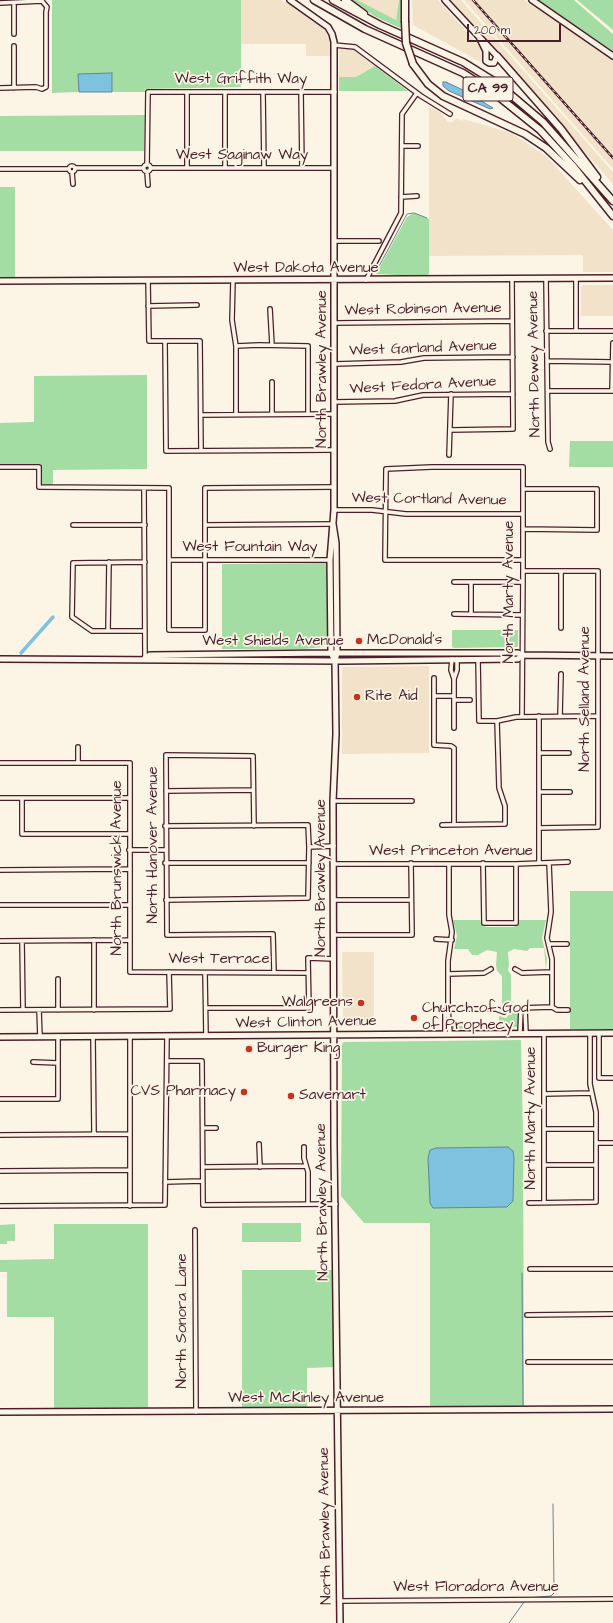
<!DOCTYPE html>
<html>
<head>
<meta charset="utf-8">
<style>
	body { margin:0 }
	#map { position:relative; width:613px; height:1623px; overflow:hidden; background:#fcf5e5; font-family:"Architects Daughter",sans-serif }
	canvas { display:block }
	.scale { position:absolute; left:467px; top:24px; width:94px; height:18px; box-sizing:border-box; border:2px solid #4a1f2b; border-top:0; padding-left:5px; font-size:12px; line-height:14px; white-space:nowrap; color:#4a1f2b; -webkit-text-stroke:3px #fcf5e5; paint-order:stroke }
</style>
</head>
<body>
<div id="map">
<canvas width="613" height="1623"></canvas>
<div class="scale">200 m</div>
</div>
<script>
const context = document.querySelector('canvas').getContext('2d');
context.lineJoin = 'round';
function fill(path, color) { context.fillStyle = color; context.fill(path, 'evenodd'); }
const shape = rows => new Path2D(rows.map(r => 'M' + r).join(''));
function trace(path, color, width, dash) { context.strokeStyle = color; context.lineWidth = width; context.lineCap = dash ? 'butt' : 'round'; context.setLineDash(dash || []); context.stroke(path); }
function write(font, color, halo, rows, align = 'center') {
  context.font = font + ' "Architects Daughter",sans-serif'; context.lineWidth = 3.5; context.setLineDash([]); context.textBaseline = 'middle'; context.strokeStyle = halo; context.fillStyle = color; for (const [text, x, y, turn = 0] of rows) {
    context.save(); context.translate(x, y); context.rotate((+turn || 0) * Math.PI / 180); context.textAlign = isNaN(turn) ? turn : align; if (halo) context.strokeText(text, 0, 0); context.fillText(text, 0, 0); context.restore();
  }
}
fill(shape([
	[241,0,281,0,290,5,324,29,331,44,331,56,306,56,306,44,241,44],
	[357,0,399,0,396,20,382,14],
	[412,0,438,0,483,50,484,61,488,66,413,25],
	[451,0,461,0,613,172,613,184],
	[464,0,524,0,613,60,613,169],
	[339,49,352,49,375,66,356,77,339,77],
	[429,106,440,112,448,122,452,122,457,118,462,121,463,119,512,133,547,157,613,230,613,272,583,272,583,255,429,256],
	[583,285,613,285,613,316,581,316,581,287],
	[429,666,429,753,342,754,342,669,344,667],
	[342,952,374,952,374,1026,345,1026,343,1024]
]), '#f2e2ca');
fill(shape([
	[52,0,241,0,241,87,145,89,145,92,112,92,112,74,79,74,79,92,52,93],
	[350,0,357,0,396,20,399,0,402,0,402,29,376,17],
	[538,0,574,0,613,34,613,51],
	[577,0,613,0,613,30],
	[375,66,408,91,339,91,339,77,356,77],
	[145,115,144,151,0,151,0,116],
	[0,187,15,187,15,277,0,277],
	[414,213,429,219,429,273,428,275,417,276,376,274,407,217],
	[147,375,147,469,53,470,53,485,41,485,41,464,0,464,0,423,34,422,34,376],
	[570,441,613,441,613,467,569,467],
	[326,563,329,577,328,624,327,641,323,647,304,649,222,649,222,564],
	[452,630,518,630,518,646,517,647,454,648,452,647],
	[613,891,613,1029,570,1029,570,891],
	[453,920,480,920,483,926,487,927,514,927,519,920,546,920,542,938,547,959,546,969,544,948,530,948,527,951,514,949,508,952,509,965,508,970,511,975,511,1004,517,1010,520,1018,518,1027,453,1029,451,1027,450,1013,452,1026,499,1026,499,1016,506,1018,511,1012,508,1006,502,1005,502,976,497,971,496,965,497,952,487,950,478,955,472,955,468,949,454,949,457,936],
	[521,1040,523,1135,524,1406,430,1406,430,1223,364,1223,341,1196,342,1044,344,1042],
	[242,1223,301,1223,301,1242,242,1242],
	[15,1224,15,1241,7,1241,7,1244,0,1244,0,1225],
	[54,1224,148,1224,148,1408,54,1409,54,1317,7,1317,7,1272,0,1272,0,1260,54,1259],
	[242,1270,333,1270,334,1367,307,1368,307,1407,242,1408]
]), '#a3dda3');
const water = shape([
	[112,73,112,92,79,92,78,74,112,73],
	[443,82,446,82,465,91,493,108,490,109,449,91,443,86,443,82],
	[508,1147,513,1151,514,1158,513,1201,507,1207,433,1208,430,1203,428,1158,430,1150,436,1148,508,1147]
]);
fill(water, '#7fc2e0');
trace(water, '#6a8198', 1);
trace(shape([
	[376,272,407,214,414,213,427,218],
	[522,1273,523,1405],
	[527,1598,551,1596,554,1593,553,1504],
	[509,1623,524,1602]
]), '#6a8198', 1);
trace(shape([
	[21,653,53,617]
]), '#7fc2e0', 3.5);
const street = shape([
	[0,3,42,1,47,7,46,12,46,87,42,89,36,87,0,88],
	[14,34,14,3],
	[334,45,355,47,421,96,450,114],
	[14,88,14,46],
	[225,92,225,168],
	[263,92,264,168],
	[301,92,302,168],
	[402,146,418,146],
	'143.5 168a3.5 3.5 0 1 1 7 0a3.5 3.5 0 1 1-7 0Z',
	[147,165,148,92,335,92],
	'69 169a3 3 0 1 1 6 0a3 3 0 1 1-6 0Z',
	[76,168,144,168],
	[151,168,333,168],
	[187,168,187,92],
	[0,169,69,169],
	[72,172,73,184],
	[147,172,148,185],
	[401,197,417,196],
	[334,241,379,241],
	[546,279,548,442,550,449],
	[148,280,149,341,200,341,201,451],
	[366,280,401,213,402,114,417,93],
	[233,281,232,320,236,346,236,414],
	[148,306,197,305],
	[270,309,272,345],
	[335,323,512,321],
	[576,330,576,279],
	[546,331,613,331],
	[165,342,166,451,334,450],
	[236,346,259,345,308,346,308,414],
	[547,361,613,362],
	[335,364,401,362,424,358,513,357],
	[272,382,272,414],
	[548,391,612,391,613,343],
	[334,402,395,401,423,395,513,394],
	[201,415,334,414],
	[450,430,513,429,512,279],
	[449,455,451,394],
	[0,467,39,467,39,487,169,488,169,630,205,630,205,488,334,487],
	[144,489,145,658],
	[523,489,597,489,597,530,523,529],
	[334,510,372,510,406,514,523,514],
	[73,525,145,525],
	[205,525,333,524],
	[169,560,330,560],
	[523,571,598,571,598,827,539,828],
	[561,572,561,628],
	[454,582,523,582],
	[471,582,471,614],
	[454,614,522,615],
	[108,631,109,562],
	[145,631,92,631,72,617,73,563,145,562],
	[452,659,451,670,454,679,457,670,457,659],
	[478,659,479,721,497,721,516,717,598,716],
	[434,678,434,745,451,746,454,748,454,825],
	[454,679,454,728],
	[434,696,454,696],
	[454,700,470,700],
	[522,716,523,571,523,467,432,467,386,469,385,560,523,560],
	[539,716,539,863],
	[560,716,561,674],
	[78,747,78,763],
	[539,753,569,753],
	[0,763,130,763,130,972,308,973],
	[166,791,253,790],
	[539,792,570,792],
	[0,798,130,798],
	[22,798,22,834,129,834],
	[333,801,412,801],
	[442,825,505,824,505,806,499,788,497,721],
	[165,826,308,825,309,847,308,898,166,900],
	[254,826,253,756,166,755,167,935,273,934,274,972],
	[309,847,334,846],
	[129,850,165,850],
	[165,863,309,863],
	[483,863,484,923,516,923,516,864],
	[549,863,551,912,547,938,552,959,552,1007],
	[334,864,516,864,568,862],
	[449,864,449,915,452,932,448,961,448,1009,450,1033],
	[0,870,129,869],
	[334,900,411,900],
	[0,905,129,905],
	[334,935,412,935,411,863],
	[436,939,452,940],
	[94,940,94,1010],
	[0,941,129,940],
	[22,941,23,1010],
	[549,944,567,944],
	[515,969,522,973,551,972],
	[205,973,206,1036],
	[448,974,484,973,491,969],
	[58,979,58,1010],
	[206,1008,309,1008,308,958,334,959],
	[525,1008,526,1033],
	[448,1009,496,1009,504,1012],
	[0,1010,170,1009,169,972],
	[39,1010,40,1037],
	[445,1033,445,1011,448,1009],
	[520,1033,521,1008,552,1007,557,1010,568,1010],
	[599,1034,599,1078,613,1078],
	[93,1037,94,1134],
	[167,1061,202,1061,203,1205,336,1204],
	[33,1062,58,1063],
	[544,1094,592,1093],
	[0,1099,58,1099,58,1036],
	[203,1128,216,1128],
	[544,1129,596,1129],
	[0,1135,130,1134],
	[596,1143,613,1143],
	[259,1144,260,1167],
	[304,1147,304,1158,308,1172,308,1204],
	[544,1165,596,1165],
	[203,1167,306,1166],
	[0,1171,129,1170],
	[165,1182,202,1181],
	[544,1202,544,1034],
	[529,1203,596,1202,596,1112,590,1084,590,1034],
	[0,1206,165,1205,167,1036],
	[130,1206,130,1037],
	[195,1230,196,1412],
	[530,1269,613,1269],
	[527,1315,613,1314],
	[528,1362,613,1362],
	[340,1601,613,1599]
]);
const secondary = shape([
	[290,0,328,27,332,34,334,42,334,510,330,560,331,653,335,661],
	[445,0,497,56,494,63,489,63,486,61,486,51,480,39],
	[532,0,613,56],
	[0,281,613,278],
	[333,524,336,543,337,653,335,661,336,734,333,801,334,1145,340,1623],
	[145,658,150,655,331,653,518,653,522,655,613,656],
	[0,659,342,661,518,659,522,655],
	[0,1037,613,1033],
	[0,1412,613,1409]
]);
const highway = shape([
	[314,0,365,29,463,73,494,93,540,130,574,167,613,216],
	[333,0,380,25,463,62,497,83,543,122,613,201],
	[345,0,364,14],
	[405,21,405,0],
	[497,56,561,129,597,177],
	[413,64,428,84,443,96,525,134,546,148,580,180]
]);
trace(street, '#4a1f2b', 6);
trace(secondary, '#4a1f2b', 8);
trace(highway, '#4a1f2b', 9);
trace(street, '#fcf5e5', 3.5);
trace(secondary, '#fcf5e5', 5);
trace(highway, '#fcf5e5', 6);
const rail = shape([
	[473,0,613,158]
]);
trace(rail, '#4a1f2b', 2.5);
trace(rail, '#fcf5e5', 1, [3]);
const highwayBridge = shape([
	[405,21,406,43,413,64]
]);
trace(highwayBridge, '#4a1f2b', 9, []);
trace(highwayBridge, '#fcf5e5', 6);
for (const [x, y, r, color] of [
	[359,641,4,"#c8321e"],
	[357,697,4,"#c8321e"],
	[361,1003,4,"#c8321e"],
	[414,1018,4,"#c8321e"],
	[249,1049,4,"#c8321e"],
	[244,1092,4,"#c8321e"],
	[291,1096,4,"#c8321e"]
]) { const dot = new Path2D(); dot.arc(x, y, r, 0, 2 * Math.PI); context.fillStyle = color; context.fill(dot); trace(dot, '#fcf5e5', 1.5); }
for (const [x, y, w] of [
	[488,89,50]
]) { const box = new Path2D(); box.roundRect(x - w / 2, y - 12, w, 24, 3); context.fillStyle = '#fcf5e5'; context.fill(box); trace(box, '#4a1f2b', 1); }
write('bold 14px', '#4a1f2b', null, [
	["CA 99",488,89]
]);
write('15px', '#4a1f2b', '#fcf5e5', [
	["West Griffith Way",241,80],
	["West Saginaw Way",242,156],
	["West Dakota Avenue",306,269],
	["West Robinson Avenue",423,310,-1],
	["West Garland Avenue",423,349,-2],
	["North Dewey Avenue",535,364,-91],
	["North Brawley Avenue",323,369,-90],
	["West Fedora Avenue",423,386,-3],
	["West Cortland Avenue",429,500,1],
	["West Fountain Way",250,548],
	["North Marty Avenue",510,592,-90],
	["West Shields Avenue",273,642],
	["North Selland Avenue",586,699,-90],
	["North Hanover Avenue",154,845,-90],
	["West Princeton Avenue",451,852],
	["North Brunswick Avenue",118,868,-90],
	["North Brawley Avenue",322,878,-90],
	["West Terrace",219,960],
	["West Clinton Avenue",306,1023,-1],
	["North Marty Avenue",532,1118,-90],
	["North Brawley Avenue",323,1202,-91],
	["North Sonora Lane",183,1321,-90],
	["West McKinley Avenue",306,1399],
	["North Brawley Avenue",326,1526,-91],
	["West Floradora Avenue",476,1588]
]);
write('15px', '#4a1f2b', '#fcf5e5', [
	["McDonald's",367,641],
	["Rite Aid",365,697],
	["Walgreens",353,1003,"right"],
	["Church of God",422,1009],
	["of Prophecy",422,1026],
	["Burger King",257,1049],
	["CVS Pharmacy",236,1092,"right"],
	["Savemart",299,1096]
], 'left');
</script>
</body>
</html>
